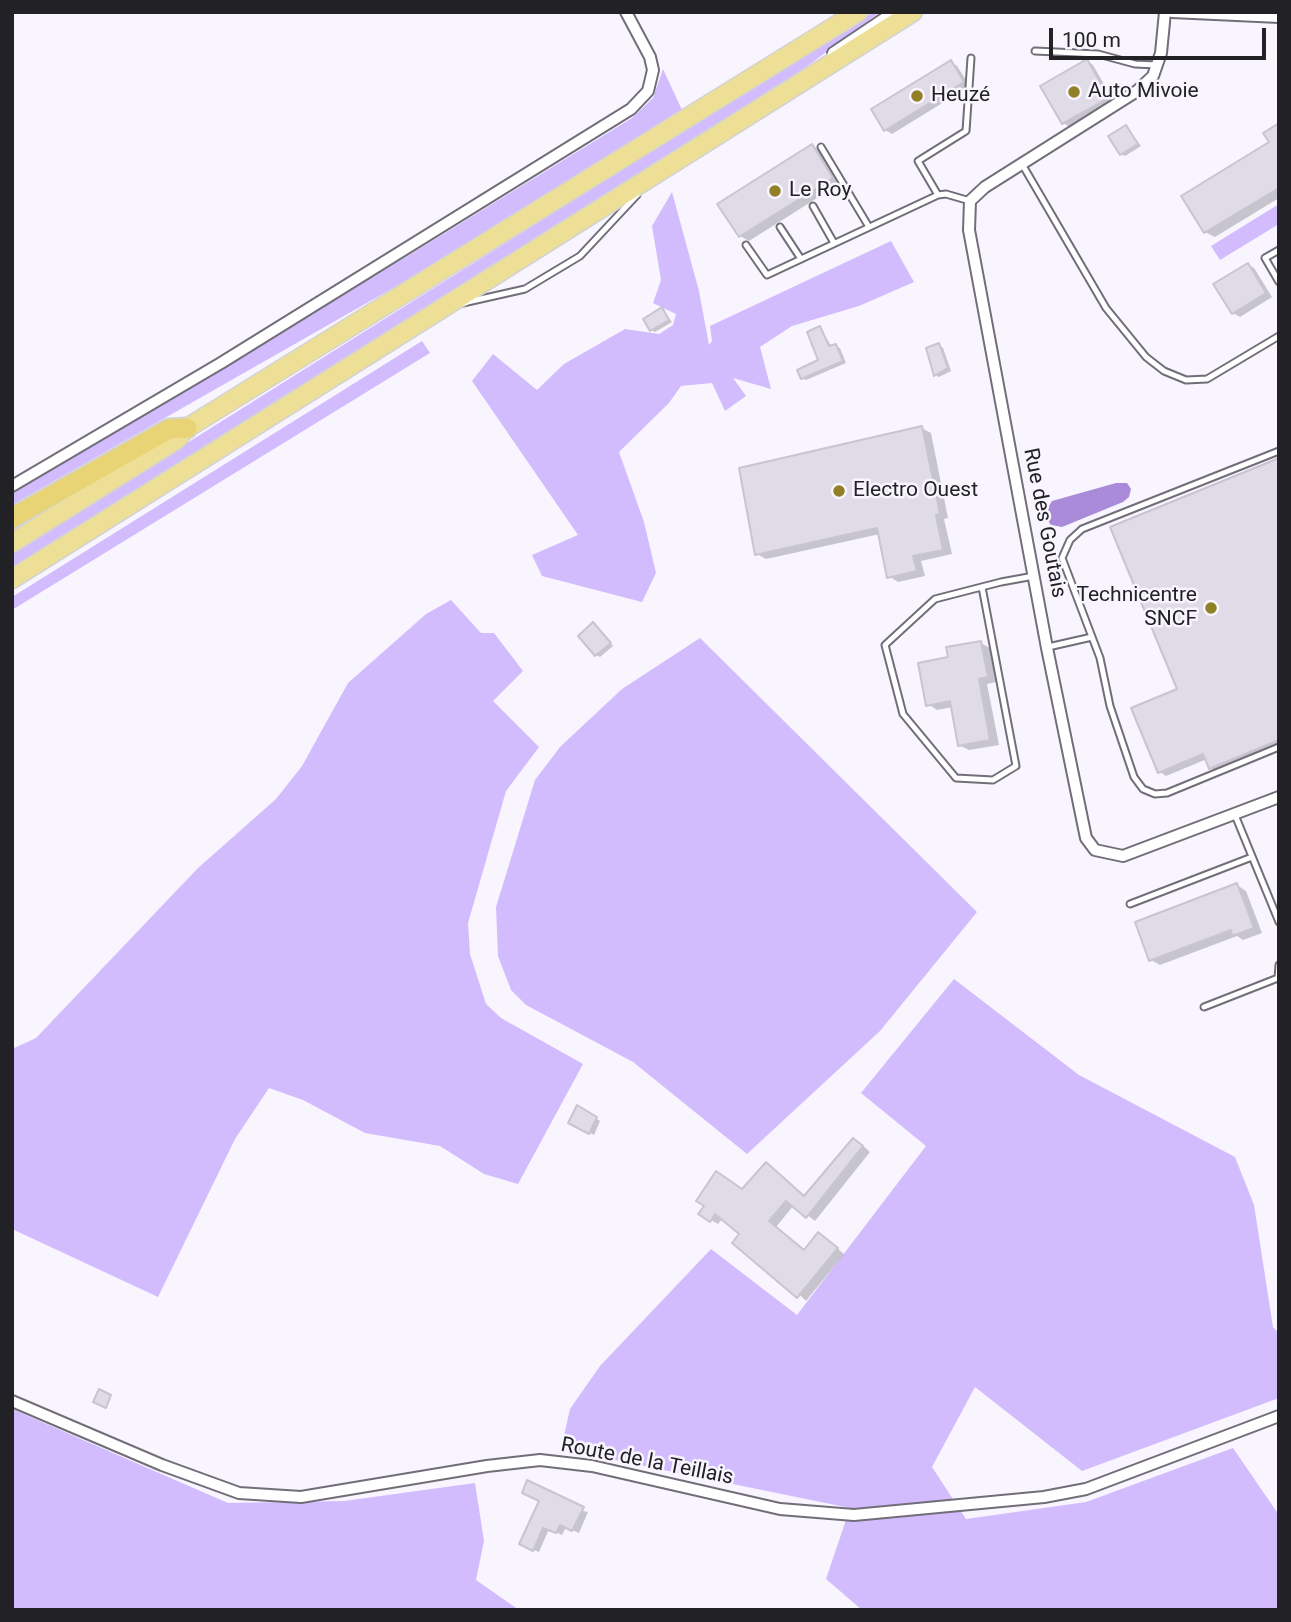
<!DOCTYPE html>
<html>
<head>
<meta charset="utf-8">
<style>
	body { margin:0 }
	#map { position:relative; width:1291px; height:1622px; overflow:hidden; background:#f8f5ff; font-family:Roboto,sans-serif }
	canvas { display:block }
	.frame { position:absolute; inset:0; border:14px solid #222125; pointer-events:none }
	.scale { position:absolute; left:1049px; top:28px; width:217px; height:32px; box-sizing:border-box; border:4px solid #222125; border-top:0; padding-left:9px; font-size:21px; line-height:24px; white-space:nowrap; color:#222125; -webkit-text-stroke:5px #f8f5ff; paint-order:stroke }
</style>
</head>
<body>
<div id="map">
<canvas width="1291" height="1622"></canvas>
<div class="frame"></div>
<div class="scale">100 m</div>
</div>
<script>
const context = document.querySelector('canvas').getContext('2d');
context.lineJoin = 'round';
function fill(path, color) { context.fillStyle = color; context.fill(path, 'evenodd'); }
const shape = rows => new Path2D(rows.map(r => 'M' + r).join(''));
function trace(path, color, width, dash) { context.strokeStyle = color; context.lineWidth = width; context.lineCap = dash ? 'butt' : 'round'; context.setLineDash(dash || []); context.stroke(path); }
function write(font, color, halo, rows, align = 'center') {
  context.font = font + ' Roboto,sans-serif'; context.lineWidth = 5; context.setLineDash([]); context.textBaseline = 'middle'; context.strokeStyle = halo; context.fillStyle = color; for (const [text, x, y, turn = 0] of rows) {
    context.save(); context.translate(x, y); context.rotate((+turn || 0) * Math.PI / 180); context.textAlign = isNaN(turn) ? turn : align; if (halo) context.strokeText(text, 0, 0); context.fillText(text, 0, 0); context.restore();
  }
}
fill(shape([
	[873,12,880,12,778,88,12,568,12,553],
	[663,69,682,110,416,275,12,505,12,491,406,257,632,118,653,98],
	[672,192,699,291,709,345,712,341,710,326,891,241,914,282,859,306,792,326,760,347,771,389,733,378,746,396,725,411,712,383,681,386,669,403,619,452,644,522,656,573,642,602,542,576,532,555,578,535,472,381,493,354,537,390,564,364,625,329,659,334,673,325,676,314,653,303,661,280,652,226],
	[1279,204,1279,224,1220,260,1211,246],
	[422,341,430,353,12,610,12,597],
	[451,600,481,633,494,633,523,671,493,701,539,747,506,791,468,923,470,954,486,1004,501,1018,583,1064,518,1184,484,1174,440,1146,365,1133,303,1100,269,1088,235,1139,158,1297,12,1229,12,1049,36,1038,198,868,276,799,302,766,348,683,426,614],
	[700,638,977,912,880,1031,747,1154,633,1062,526,1005,511,990,498,956,496,907,535,780,560,747,622,689],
	[954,979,1079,1075,1235,1157,1254,1205,1273,1327,1279,1333,1279,1398,1082,1471,975,1387,932,1467,966,1519,1086,1502,1233,1448,1279,1515,1279,1610,862,1610,826,1579,850,1508,561,1449,570,1409,600,1366,711,1249,797,1315,926,1146,861,1093],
	[12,1409,228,1503,344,1501,475,1483,484,1541,476,1580,519,1610,12,1610]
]), '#d3bcfd');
fill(shape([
	[1116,483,1127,483,1131,489,1129,497,1123,502,1062,527,1051,525,1047,519,1045,512,1052,501]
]), '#a98bda');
fill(shape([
	[1087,61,1093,65,1114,102,1070,127,1063,123],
	[951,62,957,66,970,86,892,134,885,130],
	[1279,125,1279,198,1215,237,1205,232,1271,143],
	[1126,127,1141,146,1125,156,1121,154],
	[812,146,821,151,841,183,749,241,740,236],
	[1248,265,1254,268,1272,297,1240,317,1233,313],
	[662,309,672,322,655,332,651,330],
	[820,328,832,347,840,348,846,363,806,380,802,378,821,361],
	[939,345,943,348,951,371,939,377,935,375],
	[921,428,931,433,948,518,944,519,952,554,921,561,925,576,898,582,889,576,880,534,766,559,757,554],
	[1279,459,1279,746,1217,772,1210,768,1207,759,1166,776,1160,772,1179,690],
	[593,624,613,646,600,657,596,655],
	[981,643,990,648,996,682,987,684,999,745,969,750,959,745,952,707,937,710,928,704],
	[1237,885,1246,891,1262,933,1243,940,1237,936,1160,965,1151,960],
	[578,1107,600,1121,594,1135,570,1122],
	[861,1144,870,1152,815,1221,794,1205,776,1227,805,1251,826,1239,844,1254,806,1301,723,1218,718,1224,701,1214,743,1191,767,1164,806,1197],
	[541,1501,588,1512,579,1533,566,1527,562,1535,549,1529,539,1552,526,1547]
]), '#0003');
const building = shape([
	[1087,59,1109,98,1062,124,1040,86,1087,59],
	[951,60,964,82,884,131,871,109,951,60],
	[1279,123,1279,188,1204,233,1181,196,1269,142,1263,133,1279,123],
	[1126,125,1138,144,1120,155,1108,136,1126,125],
	[812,144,833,178,739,237,717,204,812,144],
	[1248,263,1266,293,1232,314,1213,284,1248,263],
	[662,307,669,320,650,331,643,319,662,307],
	[820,326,829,346,836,344,843,361,801,379,797,370,818,360,807,332,820,326],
	[939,343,948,368,934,376,926,348,939,343],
	[922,426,940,514,936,515,943,550,913,556,917,571,887,578,877,528,755,555,739,468,922,426],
	[1279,458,1279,740,1209,769,1203,754,1158,773,1131,708,1177,689,1110,527,1279,458],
	[593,622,611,643,595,656,578,636,593,622],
	[981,641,988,677,979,679,990,740,958,746,950,701,926,706,918,663,948,657,946,647,981,641],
	[1237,883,1254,928,1232,936,1231,930,1149,961,1135,922,1237,883],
	[577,1105,597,1117,589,1134,568,1123,577,1105],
	[853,1138,863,1146,806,1218,786,1201,769,1221,804,1250,818,1232,838,1248,797,1298,732,1243,739,1234,715,1214,710,1222,698,1214,704,1206,696,1201,716,1171,742,1189,766,1162,804,1196,853,1138],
	[99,1389,111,1395,106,1408,93,1402,99,1389],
	[527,1480,584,1507,572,1531,560,1525,556,1533,543,1528,533,1551,519,1544,539,1501,522,1493,527,1480]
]);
fill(building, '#dfdbe7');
trace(building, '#c8c4d0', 2);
const service = shape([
	[1035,51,1098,54,1135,64,1157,65],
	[821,147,869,227],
	[1022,164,1106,308,1146,357,1164,371,1186,380,1207,379,1279,336],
	[970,201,946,194,938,195,918,161,966,131,971,58],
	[813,206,834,243],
	[780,227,801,259],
	[746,245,767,275,938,195],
	[1279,250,1265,258,1279,282],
	[463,303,525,289,580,256,637,195],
	[1279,451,1082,529,1070,540,1062,558,1100,658,1110,706,1134,777,1143,789,1155,794,1167,793,1279,747],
	[982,587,1016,766,993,780,956,778,903,714,885,645,935,599,1001,582,1034,576],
	[1048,647,1092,637],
	[1235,815,1279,922],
	[1130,904,1252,857],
	[1204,1007,1278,978,1279,965]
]);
const minor = shape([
	[1165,12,1161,53,1153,76,1137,91,985,187,970,201,969,230,1047,648,1086,838,1095,850,1123,856,1279,797],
	[1172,12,1279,17],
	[833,53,894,12],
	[12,486,221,363,631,109,648,91,653,70,650,57,626,12],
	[12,1401,162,1465,239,1493,301,1497,487,1466,540,1460,592,1466,780,1509,854,1515,1044,1497,1086,1489,1279,1416]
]);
const primary = shape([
	[12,543,176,440,187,428,858,12],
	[12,579,913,12]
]);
const trunk = shape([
	[12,518,169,429,187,428]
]);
trace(service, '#726e79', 9);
trace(minor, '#726e79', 14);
trace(primary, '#d3d3d3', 21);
trace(trunk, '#d3d3d3', 23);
trace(service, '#fff', 5);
trace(minor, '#fff', 10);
trace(primary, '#eedf97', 18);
trace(trunk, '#e8d474', 19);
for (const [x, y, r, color] of [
	[1074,92,7,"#918027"],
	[917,96,7,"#918027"],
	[775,191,7,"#918027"],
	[839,491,7,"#918027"],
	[1211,608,7,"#918027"]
]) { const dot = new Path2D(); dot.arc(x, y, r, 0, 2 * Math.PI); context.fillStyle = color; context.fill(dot); trace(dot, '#f8f5ff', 2.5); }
write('21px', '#222125', '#f8f5ff', [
	["Auto Mivoie",1088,92],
	["Heuzé",931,96],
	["Le Roy",789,191],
	["Electro Ouest",853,491],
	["Technicentre",1197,596,"right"],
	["SNCF",1197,620,"right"]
], 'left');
write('21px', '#222125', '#f8f5ff', [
	["Rue des Goutais",1044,523,79],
	["Route de la Teillais",647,1462,11]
]);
</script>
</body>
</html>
